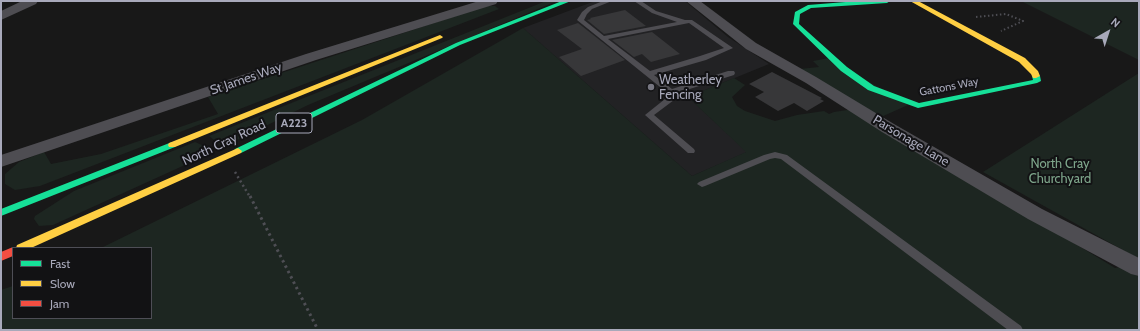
<!DOCTYPE html>
<html>
<head>
<meta charset="utf-8">
<style>
	body { margin:0 }
	#map { position:relative; width:1140px; height:331px; overflow:hidden; background:#181818; font-family:Cabin,sans-serif }
	canvas { display:block }
	.frame { position:absolute; inset:0; border:2px solid #a8a9ba; pointer-events:none }
	.legend { position:absolute; left:12px; top:247px; width:140px; height:72px; box-sizing:border-box; background:#121214; border:1px solid #4e4e56; margin:0; padding:5px 7px; list-style:none; font-size:12px; color:#a8a9ba }
	.legend li { display:flex; align-items:center; gap:8px; height:20px }
	.legend b { width:20px; border:1px solid #4e4e56 }
	.north { position:absolute; left:1088px; top:12px; width:40px; height:40px; -webkit-text-stroke:3px #121214; paint-order:stroke; rotate:39deg; font-size:11px; font-weight:700; line-height:16px; text-align:center; color:#a8a9ba }
	.north::after { content:''; display:block; margin:auto; width:14px; height:18px; background:#a8a9ba; clip-path:polygon(50% 0,100% 100%,50% 72%,0 100%) }
</style>
</head>
<body>
<div id="map">
<canvas width="1140" height="331"></canvas>
<div class="frame"></div>
<ul class="legend">
<li><b style="height:5px;background:#16e098"></b>Fast</li>
<li><b style="height:5px;background:#ffcf43"></b>Slow</li>
<li><b style="height:5px;background:#f24e42"></b>Jam</li>
</ul>
<div class="north">N</div>
</div>
<script>
const context = document.querySelector('canvas').getContext('2d');
context.lineJoin = 'round';
function fill(path, color) { context.fillStyle = color; context.fill(path, 'evenodd'); }
const shape = rows => new Path2D(rows.map(r => 'M' + r).join(''));
function trace(path, color, width, dash) { context.strokeStyle = color; context.lineWidth = width; context.lineCap = dash ? 'butt' : 'round'; context.setLineDash(dash || []); context.stroke(path); }
function write(font, color, halo, rows, align = 'center') {
  context.font = font + ' Cabin,sans-serif'; context.lineWidth = 4; context.setLineDash([]); context.textBaseline = 'middle'; context.strokeStyle = halo; context.fillStyle = color; for (const [text, x, y, turn = 0] of rows) {
    context.save(); context.translate(x, y); context.rotate((+turn || 0) * Math.PI / 180); context.textAlign = isNaN(turn) ? turn : align; if (halo) context.strokeText(text, 0, 0); context.fillText(text, 0, 0); context.restore();
  }
}
fill(shape([
	[595,1,685,1,728,37,769,64,688,97,747,152,692,176,523,28]
]), '#222224');
fill(shape([
	[546,1,557,1,308,105,223,147,209,136],
	[1021,1,1139,1,1139,60],
	[486,6,495,6,499,9,40,186,15,190,5,184,5,174,19,162,44,152,51,164,101,154,218,114,208,97],
	[523,28,692,176,746,152,688,97,734,78,745,85,732,97,737,106,745,111,775,121,797,115,824,111,829,114,834,112,854,109,1115,268,1139,263,1139,330,1,330,1,290,13,286,13,318,151,318,151,248,101,248,362,120],
	[829,58,908,105,881,117,800,69,819,67,813,61],
	[1139,73,1139,259,983,172],
	[195,142,204,146,209,154,53,225,39,226,34,219,35,216,74,191]
]), '#1d2621');
fill(shape([
	[625,10,646,26,604,34,587,20,591,19,590,18],
	[578,23,625,60,581,76,559,57,582,49,557,30],
	[652,32,680,54,651,62,642,54,634,57,612,40],
	[772,72,822,98,820,99,824,101,807,111,794,103,778,111,755,97,764,92,749,84]
]), '#373739');
trace(shape([
	[976,17,1006,14,1023,21,1001,31]
]), '#4e4e54', 2, [1.5, 2.5]);
trace(shape([
	[235,172,250,197]
]), '#4e4e54', 2.5, [2, 3]);
trace(shape([
	[250,196,318,330]
]), '#4e4e54', 3, [2.5, 3.5]);
fill(shape([
	[603,1,612,1,592,9,587,14,584,20,604,36,677,22,652,13,634,1,641,1,656,11,685,20,692,20,733,48,706,60,654,75,672,89,728,71,734,71,735,73,734,75,677,93,679,95,678,97,654,115,694,149,695,151,694,153,688,153,645,115,670,95,577,20,582,12,588,7,603,1],
	[689,23,724,48,700,56,650,71,608,39,689,23],
	[775,152,787,155,1021,326,1023,330,1008,330,781,159,775,158,770,159,705,186,702,187,697,184,699,182,764,155,775,152]
]), '#4e4d52');
fill(shape([
	[22,1,38,1,36,4,1,20,1,11,22,1],
	[479,1,498,1,496,4,316,60,1,167,1,155,306,54,479,1],
	[686,1,700,1,756,43,816,77,894,124,1042,209,1139,258,1139,276,1131,274,1028,219,882,132,806,83,746,49,686,1]
]), '#4e4d52');
fill(shape([
	[562,1,571,1,460,45,241,153,235,153,234,151,235,149,456,43,562,1],
	[858,1,890,1,887,3,811,8,800,14,799,24,847,67,874,86,919,103,1033,80,1032,76,1036,74,1040,76,1041,81,1037,83,918,108,868,90,841,71,793,24,795,12,808,5,858,1],
	[172,142,175,143,176,145,175,147,1,216,1,209,172,142]
]), '#16e098');
fill(shape([
	[910,1,918,1,1025,58,1038,71,1040,76,1036,78,1033,78,1031,74,1019,62,910,1],
	[440,35,443,37,442,38,175,147,169,147,168,145,169,143,440,35],
	[238,148,242,151,241,153,31,248,16,248,17,245,238,148]
]), '#ffcf43');
fill(shape([
	[13,247,16,248,13,248,13,256,1,261,1,252,13,247]
]), '#f24e42');
for (const [x, y, r, color] of [
	[651,87,4,"#767681"]
]) { const dot = new Path2D(); dot.arc(x, y, r, 0, 2 * Math.PI); context.fillStyle = color; context.fill(dot); trace(dot, '#121214', 1.5); }
write('11px', '#a8a9ba', '#121214', [
	["Gattons Way",949,87,-11]
]);
for (const [x, y, w] of [
	[294,123,36]
]) { const box = new Path2D(); box.roundRect(x - w / 2, y - 10, w, 20, 3); context.fillStyle = '#121214'; context.fill(box); trace(box, '#a8a9ba', 1); }
write('bold 12px', '#a8a9ba', null, [
	["A223",294,123]
]);
write('13px', '#a8a9ba', '#121214', [
	["St James Way",246,79,-19],
	["Parsonage Lane",911,141,31],
	["North Cray Road",224,143,-25]
]);
write('13px', '#a8a9ba', '#121214', [
	["Weatherley",659,80],
	["Fencing",659,95]
], 'left');
write('13px', '#7ea68b', '#121214', [
	["North Cray",1060,164],
	["Churchyard",1060,179]
]);
</script>
</body>
</html>
